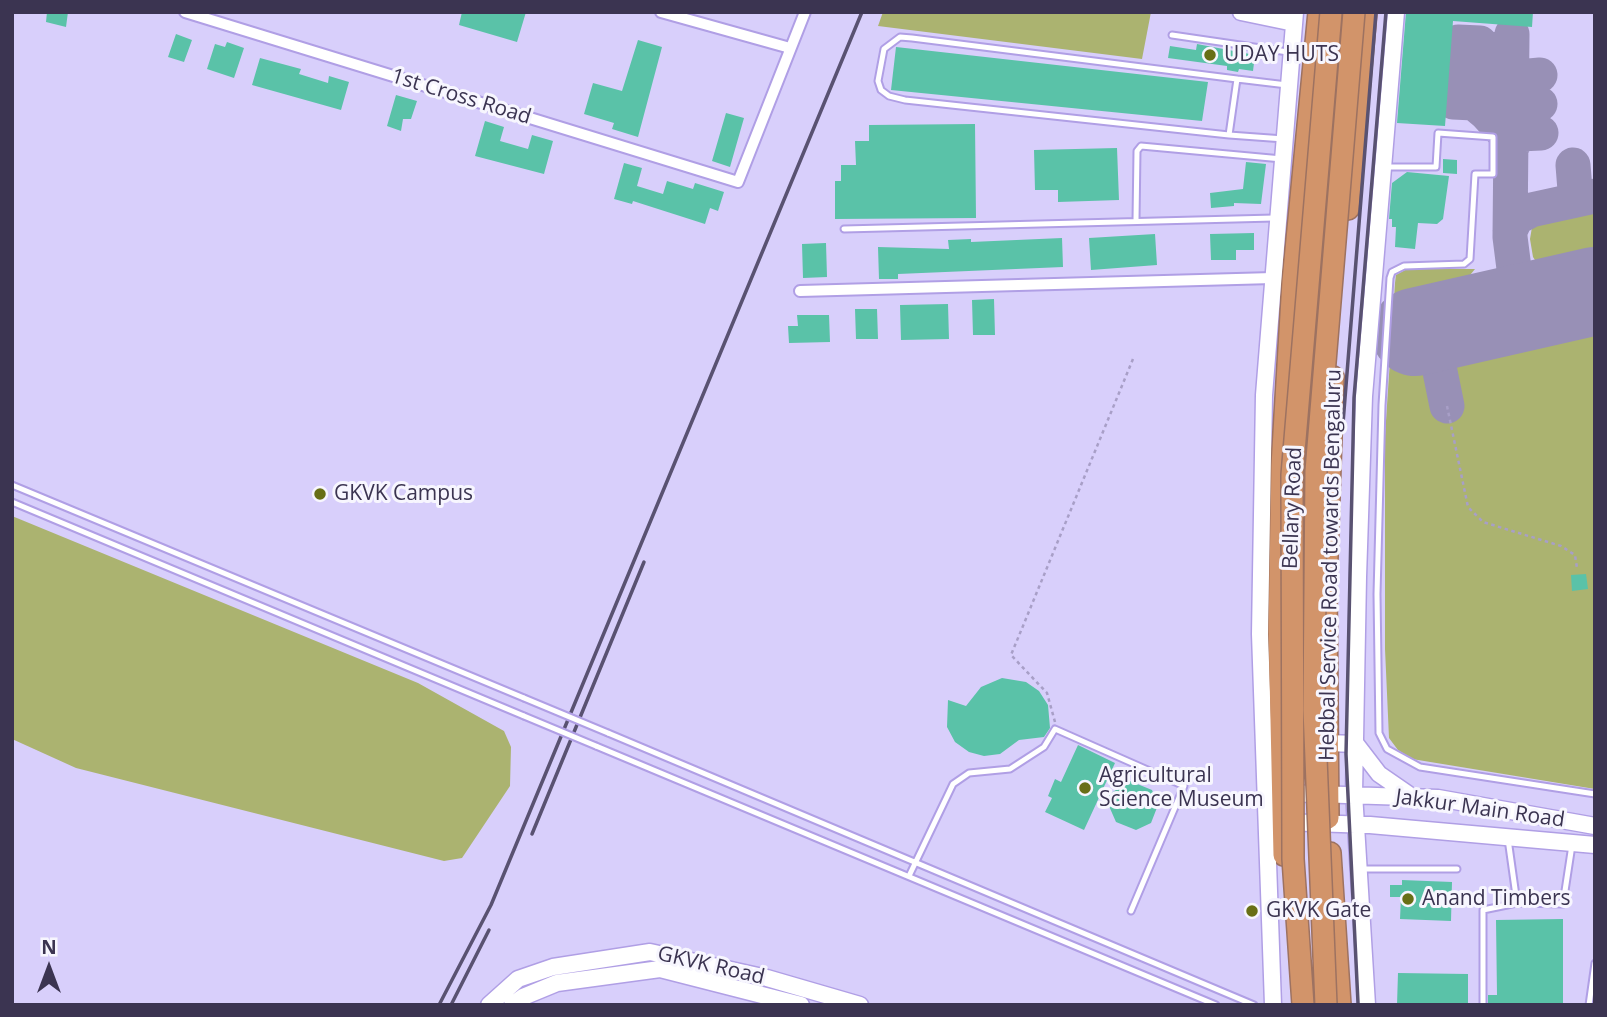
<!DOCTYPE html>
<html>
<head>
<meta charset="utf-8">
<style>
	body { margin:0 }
	#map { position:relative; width:1607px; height:1017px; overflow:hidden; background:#d8cffb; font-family:"Open Sans",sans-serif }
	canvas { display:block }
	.frame { position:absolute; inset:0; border:14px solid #3b3451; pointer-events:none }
	.north { position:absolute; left:14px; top:933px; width:70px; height:70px; -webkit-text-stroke:5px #f7f6fe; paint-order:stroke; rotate:0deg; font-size:19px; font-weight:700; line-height:28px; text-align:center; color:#3b3451 }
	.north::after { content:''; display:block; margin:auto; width:24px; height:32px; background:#3b3451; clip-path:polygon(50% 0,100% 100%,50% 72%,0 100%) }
</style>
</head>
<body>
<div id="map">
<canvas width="1607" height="1017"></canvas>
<div class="frame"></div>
<div class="north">N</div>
</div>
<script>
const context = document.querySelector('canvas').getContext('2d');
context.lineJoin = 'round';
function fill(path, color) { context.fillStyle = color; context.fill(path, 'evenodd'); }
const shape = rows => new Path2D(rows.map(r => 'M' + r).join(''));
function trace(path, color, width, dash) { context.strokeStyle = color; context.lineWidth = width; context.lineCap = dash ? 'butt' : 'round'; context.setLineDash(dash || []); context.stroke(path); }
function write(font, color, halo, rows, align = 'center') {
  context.font = font + ' "Open Sans",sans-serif'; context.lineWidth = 6; context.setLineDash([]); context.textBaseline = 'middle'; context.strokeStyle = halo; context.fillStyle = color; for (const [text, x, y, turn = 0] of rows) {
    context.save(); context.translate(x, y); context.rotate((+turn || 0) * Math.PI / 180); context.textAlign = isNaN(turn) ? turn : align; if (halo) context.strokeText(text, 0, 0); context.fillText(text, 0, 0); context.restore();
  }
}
fill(shape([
	[883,12,1151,12,1142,59,878,26],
	[1595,211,1595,271,1556,279,1547,278,1533,257,1530,239,1532,227],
	[1407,269,1475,269,1453,296,1409,314,1433,412,1462,403,1449,347,1595,312,1595,789,1412,759,1398,750,1389,738,1385,649,1385,436,1395,283,1396,275],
	[12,516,418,683,504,731,511,747,510,786,462,858,444,861,76,768,12,739]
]), '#abb370');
trace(shape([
	[1512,34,1510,237,1518,300,1521,305,1531,306],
	[1458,42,1480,43,1490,55],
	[1490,49,1486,113,1505,134,1511,148],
	[1456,71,1477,72,1484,76,1488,84],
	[1511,87,1519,77,1540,75],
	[1453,102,1474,103,1486,113],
	[1511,116,1518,105,1540,104],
	[1511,148,1519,134,1541,133],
	[1573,165,1575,190,1588,197],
	[1510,231,1516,218,1531,210,1595,196],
	[1447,406,1433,337,1441,326,1451,323]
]), '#9890b6', 35);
trace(shape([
	[1415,332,1595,291]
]), '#9890b6', 88);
fill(shape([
	[47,12,68,12,66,27,46,22],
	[462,12,526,12,517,42,459,25],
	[1406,12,1533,12,1532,27,1453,21,1445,126,1397,123],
	[176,34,192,40,184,62,168,57],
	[638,40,662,47,638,137,612,129,614,123,584,114,593,83,622,91],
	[227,42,244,48,234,78,207,69,215,44,225,47],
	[1197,44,1255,55,1253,71,1239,69,1238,72,1227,70,1227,66,1168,58,1170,46,1196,50],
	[896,47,1208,82,1202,121,891,90],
	[260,58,301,69,299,74,328,83,329,76,349,82,341,110,252,85],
	[396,95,417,101,411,119,403,119,401,131,387,126],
	[726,113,744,118,730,167,712,161],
	[485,121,504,127,500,141,528,149,532,135,553,141,544,174,475,156],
	[975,124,976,218,835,219,835,181,841,181,841,165,856,165,855,141,869,141,869,125],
	[1117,148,1119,200,1058,202,1058,190,1035,190,1034,150],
	[1443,159,1457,160,1457,174,1443,173],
	[1246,162,1266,164,1261,204,1234,203,1234,206,1211,208,1210,193,1243,189],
	[624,163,642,168,637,186,663,194,667,181,693,189,695,183,724,192,718,211,710,208,705,224,633,201,632,204,614,199],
	[1407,172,1449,176,1443,219,1437,224,1418,223,1415,249,1395,247,1396,227,1392,227,1392,219,1389,219,1392,183],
	[1254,233,1254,250,1236,250,1236,260,1211,260,1210,234],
	[1155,234,1157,265,1091,270,1089,238],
	[1062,238,1063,267,898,274,898,279,879,279,878,247,949,249,948,240,971,239,971,242],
	[826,243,827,277,803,278,802,244],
	[994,299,995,335,973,335,972,300],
	[948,304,949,339,901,340,900,305],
	[855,309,877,309,878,339,856,339],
	[797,315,829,315,830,342,789,343,788,326,798,326],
	[1586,574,1588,589,1572,591,1571,575],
	[1002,678,1026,682,1039,691,1048,705,1050,728,1044,737,1019,740,1000,754,984,756,969,752,955,742,947,727,948,700,966,706,981,687],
	[1078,745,1115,763,1084,830,1045,812,1052,798,1048,796,1055,779,1061,782],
	[1130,781,1152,790,1158,805,1151,823,1136,830,1116,822,1105,797],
	[1402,880,1452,882,1451,921,1400,919,1401,897,1390,897,1390,885,1402,885],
	[1563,919,1563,1005,1488,1005,1488,995,1497,995,1496,920],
	[1398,973,1468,974,1468,1005,1397,1005]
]), '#5ac2a8');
const lane = shape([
	[1172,35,1288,52],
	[1237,79,1229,135,905,100,889,96,881,90,878,81,884,49,900,37,912,38,1237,79,1287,85],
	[1229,135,1284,139],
	[1385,167,1436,167,1438,133,1493,137,1493,174,1475,174,1470,259,1464,264,1404,266,1392,272,1390,278,1382,405,1377,594,1379,733,1387,749,1420,767,1595,794],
	[1136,220,1137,151,1141,146,1282,159],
	[844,229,1274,218],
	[12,485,524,698],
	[12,502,524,716],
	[608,733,1254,1005],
	[596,746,1216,1005],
	[1508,839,1517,903],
	[1360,869,1457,869],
	[909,876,953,784,969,773,1010,769,1044,747,1055,729,1184,786,1131,911],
	[1483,1005,1483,910,1517,903,1563,904,1572,845],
	[1589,1005,1595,963]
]);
const street = shape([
	[185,12,738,182,805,12],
	[661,12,790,48],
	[800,291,1273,278]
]);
const secondary = shape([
	[1241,12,1294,23],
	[1327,743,1356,744,1379,774,1408,794],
	[1284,793,1438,798,1595,826],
	[1283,822,1370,825,1595,845],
	[489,1005,518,979,553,967,650,952,767,978,860,1005],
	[512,1005,523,997,557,983,660,969,801,1005],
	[1273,1005,1260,634,1264,395,1295,12],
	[1367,1005,1354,793,1358,577,1364,396,1396,12]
]);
const highway = shape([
	[1348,209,1366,12],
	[1328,818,1326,585,1333,377],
	[1330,853,1340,1005],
	[1284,855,1279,630,1282,466,1293,281,1319,12]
]);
trace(lane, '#b09fe5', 9);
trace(street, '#b09fe5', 14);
trace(secondary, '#b09fe5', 19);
trace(highway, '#9d7261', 24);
trace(shape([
	[1447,406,1468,507,1483,522,1561,546,1575,555,1577,568],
	[1055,722,1047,693,1011,655,1133,359]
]), '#a89fc7', 2.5, [3.5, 3.5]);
trace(lane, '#fff', 5);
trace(street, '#fff', 10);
trace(secondary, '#fff', 16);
trace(highway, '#d2946a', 21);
trace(shape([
	[1343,423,1376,12],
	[532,834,644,562],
	[1358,1003,1346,754,1354,398,1386,12],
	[439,1005,491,905,862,12],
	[451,1005,489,930]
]), '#595271', 3.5);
const laneBridge = shape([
	[524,698,608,733],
	[524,716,596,746]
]);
const highwayBridge = shape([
	[1303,1005,1293,859,1292,475,1331,12],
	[1326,1005,1314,709,1316,471,1354,12]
]);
trace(laneBridge, '#b09fe5', 9, []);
trace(highwayBridge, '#9d7261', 24, []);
trace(laneBridge, '#fff', 5);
trace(highwayBridge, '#d2946a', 21);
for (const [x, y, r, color] of [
	[1210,55,7,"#686f16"],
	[320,494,7,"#686f16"],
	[1085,788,7,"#686f16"],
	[1408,899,7,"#686f16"],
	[1252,911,7,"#686f16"]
]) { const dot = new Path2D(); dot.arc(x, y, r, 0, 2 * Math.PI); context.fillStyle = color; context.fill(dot); trace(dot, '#f7f6fe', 2.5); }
write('21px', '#3b3451', '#f7f6fe', [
	["UDAY HUTS",1224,55],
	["GKVK Campus",334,494],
	["Agricultural",1099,776],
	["Science Museum",1099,800],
	["Anand Timbers",1422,899],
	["GKVK Gate",1266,911]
], 'left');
write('21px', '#3b3451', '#f7f6fe', [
	["1st Cross Road",461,97,17],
	["Bellary Road",1293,508,-88],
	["Hebbal Service Road towards Bengaluru",1331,565,-89],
	["Jakkur Main Road",1480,809,8],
	["GKVK Road",711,966,13]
]);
</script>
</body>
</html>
